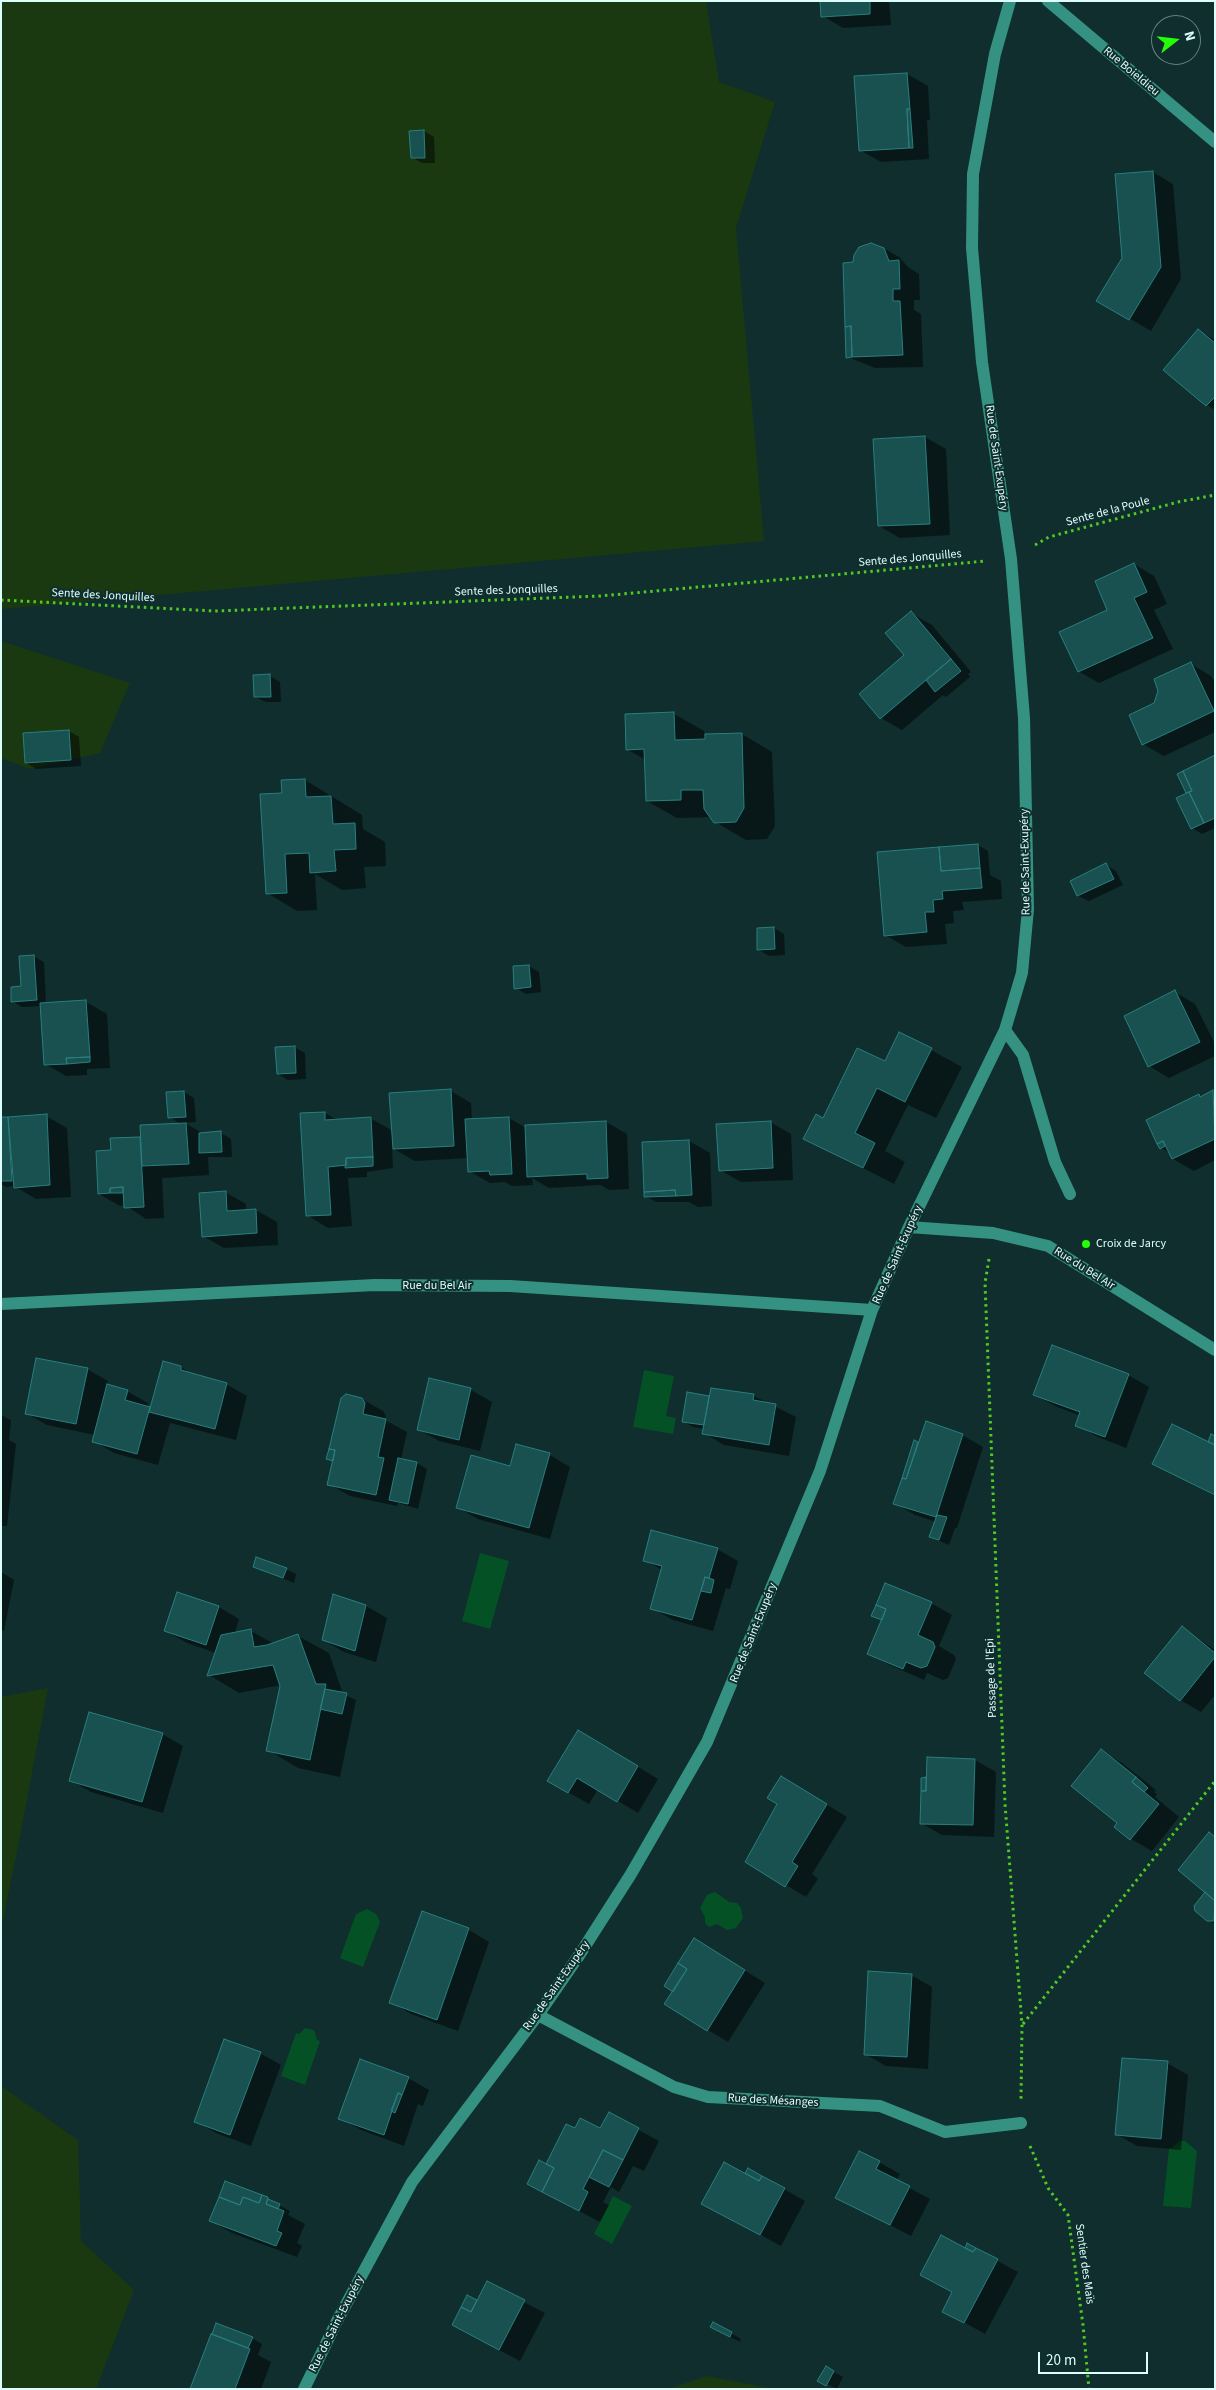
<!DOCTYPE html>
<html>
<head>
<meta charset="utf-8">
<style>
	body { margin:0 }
	#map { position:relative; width:1216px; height:2390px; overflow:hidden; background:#0f2e2d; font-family:"Source Sans 3",sans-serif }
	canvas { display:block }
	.frame { position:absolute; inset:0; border:2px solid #dcfffc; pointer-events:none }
	.north { position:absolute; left:1151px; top:15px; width:50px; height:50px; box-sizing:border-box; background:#0f2e2d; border:1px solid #618280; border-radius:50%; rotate:74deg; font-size:14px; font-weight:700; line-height:20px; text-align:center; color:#dcfffc }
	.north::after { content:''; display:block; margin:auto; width:18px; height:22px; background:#22ff08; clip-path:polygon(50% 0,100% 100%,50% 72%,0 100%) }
	.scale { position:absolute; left:1038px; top:2352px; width:110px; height:22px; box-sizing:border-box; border:2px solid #dcfffc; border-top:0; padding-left:6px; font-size:15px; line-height:18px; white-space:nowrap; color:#dcfffc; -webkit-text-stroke:4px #0f2e2d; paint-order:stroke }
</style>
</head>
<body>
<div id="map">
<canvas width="1216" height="2390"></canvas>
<div class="frame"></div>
<div class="north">N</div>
<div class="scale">20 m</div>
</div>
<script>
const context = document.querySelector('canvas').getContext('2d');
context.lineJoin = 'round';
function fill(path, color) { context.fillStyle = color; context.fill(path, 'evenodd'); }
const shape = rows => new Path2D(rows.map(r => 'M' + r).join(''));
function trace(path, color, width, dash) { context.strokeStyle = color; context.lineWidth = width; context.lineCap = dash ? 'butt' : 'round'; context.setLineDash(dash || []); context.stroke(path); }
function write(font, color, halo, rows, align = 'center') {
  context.font = font + ' "Source Sans 3",sans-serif'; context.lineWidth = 4; context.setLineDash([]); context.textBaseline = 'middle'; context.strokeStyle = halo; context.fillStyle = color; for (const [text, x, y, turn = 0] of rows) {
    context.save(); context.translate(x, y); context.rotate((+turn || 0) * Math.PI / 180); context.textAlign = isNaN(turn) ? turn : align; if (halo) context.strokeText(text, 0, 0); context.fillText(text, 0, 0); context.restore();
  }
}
fill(shape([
	[1,1,706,1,719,82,775,102,736,228,764,541,1,609],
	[1,641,130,683,100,753,30,769,1,758],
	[48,1688,16,1857,1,1928,1,1697],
	[1,2086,78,2140,81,2241,134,2290,96,2389,1,2389],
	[707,2376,774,2389,668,2389]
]), '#1b3911');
fill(shape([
	[644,1370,674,1376,666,1416,676,1418,673,1434,633,1427],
	[480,1553,509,1561,490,1629,462,1621],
	[715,1892,729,1902,737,1903,741,1908,743,1918,736,1928,727,1930,717,1924,709,1927,705,1923,705,1917,700,1908,707,1895],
	[367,1909,376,1914,380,1922,363,1967,340,1958,356,1914],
	[305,2028,314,2030,317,2040,320,2041,305,2085,281,2076,296,2033,299,2034],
	[1179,2141,1185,2141,1197,2151,1191,2208,1163,2206,1169,2148,1172,2148],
	[613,2196,632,2206,612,2244,594,2234]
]), '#055126');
fill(shape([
	[822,1,889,1,891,25,843,28,823,16],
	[907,74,928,86,930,120,927,120,929,159,881,162,860,150],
	[424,131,434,137,435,163,422,163,412,157],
	[1153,172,1173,184,1181,279,1151,331,1098,300,1123,258],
	[865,245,878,245,899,257,908,267,919,274,920,300,914,300,914,310,921,314,923,367,875,368,848,357,854,263],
	[1198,330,1215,340,1215,410,1207,405],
	[925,437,946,449,950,535,900,538,879,526],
	[1134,564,1154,576,1167,604,1154,610,1173,649,1099,683,1078,671],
	[911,613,932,625,971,672,968,674,970,677,946,697,943,695,902,730,881,718,906,656],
	[1191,664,1211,676,1215,683,1215,732,1164,756,1143,744],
	[270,676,280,682,281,702,266,702,255,697],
	[674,714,704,731,704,736,742,734,772,752,775,826,767,839,746,840,715,822,712,817,677,818,647,801,646,760,628,750],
	[69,731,79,737,81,766,36,769,26,763],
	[1215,757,1215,828,1202,834,1192,828,1188,794,1179,774],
	[305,780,362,815,363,829,385,842,386,866,364,867,366,888,342,890,315,874,317,910,297,911,267,893,283,795],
	[978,845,988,851,990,875,1001,881,1002,899,962,902,964,910,953,911,954,923,945,924,947,944,906,947,885,935],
	[1106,865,1116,871,1123,885,1089,901,1078,896,1071,882],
	[774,928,784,934,785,955,769,956,759,950],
	[33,956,44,962,46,1004,86,1002,107,1014,110,1068,87,1069,87,1075,66,1076,45,1064,41,1006,22,1007,12,1001,23,987],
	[529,966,539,972,541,992,526,994,516,988],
	[1175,992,1195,1004,1215,1044,1215,1056,1169,1078,1149,1066],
	[294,1047,305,1053,306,1079,288,1080,278,1074],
	[931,1050,962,1067,936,1118,908,1105,885,1151,905,1162,894,1184,805,1138,886,1063],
	[451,1091,471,1103,472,1120,509,1118,526,1128,606,1122,627,1134,629,1189,609,1190,601,1185,549,1188,532,1178,533,1185,512,1186,505,1182,490,1183,469,1171,468,1158,415,1161,392,1148,393,1168,367,1172,367,1177,348,1178,352,1226,328,1228,307,1215,325,1113,337,1120,370,1118,393,1131],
	[184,1092,194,1098,196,1122,185,1123,204,1134,221,1133,231,1139,232,1157,208,1157,209,1175,162,1178,164,1218,146,1219,125,1205,120,1206,99,1194,113,1151,112,1140,142,1138,181,1124,169,1117],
	[1213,1092,1215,1160,1194,1171,1173,1159,1170,1153,1161,1148,1148,1120,1199,1096,1202,1097],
	[46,1116,67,1128,71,1197,36,1199,14,1186,6,1187,1,1184,1,1119],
	[770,1122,791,1134,793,1180,741,1182,720,1170],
	[689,1141,710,1153,712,1206,698,1207,689,1202,656,1202,646,1196,643,1143],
	[225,1192,246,1204,246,1211,256,1210,277,1222,278,1245,224,1248,203,1236],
	[181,1367,193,1375,226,1384,247,1396,236,1440,170,1423,158,1465,114,1453,94,1441,95,1435,47,1425,26,1413,87,1369,108,1381,107,1385,127,1391,148,1403,147,1407,151,1409],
	[1128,1375,1149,1387,1126,1448,1098,1437,1077,1425,1081,1416,1055,1406,1034,1394],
	[430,1380,471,1390,492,1402,480,1451,439,1441,418,1429],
	[712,1389,754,1396,796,1417,789,1456,724,1445,704,1433,704,1429,693,1427,683,1421,710,1398],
	[362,1399,383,1411,386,1416,385,1420,407,1432,401,1459,417,1463,427,1469,418,1509,398,1503,397,1506,350,1496,329,1484,334,1462,328,1459],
	[1,1415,11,1420,9,1440,16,1444,7,1526,1,1526],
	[962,1435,983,1447,957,1528,955,1528,949,1545,931,1537,936,1522,915,1515,894,1503,915,1442,919,1444],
	[517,1445,550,1455,570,1467,550,1539,478,1519,457,1507,510,1468],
	[1215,1447,1215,1496,1154,1464],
	[717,1549,738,1561,730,1589,726,1588,713,1631,673,1620,652,1608,662,1570,645,1560],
	[705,1574,715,1580,710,1580,703,1576],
	[255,1567,286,1569,296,1574,294,1583],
	[1,1572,14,1580,4,1631,1,1630],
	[931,1603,952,1615,939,1646,954,1655,956,1659,948,1678,943,1680,927,1673,924,1680,890,1665,869,1653,883,1621,873,1615],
	[366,1606,387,1618,376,1662,344,1652,323,1640],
	[219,1607,239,1619,235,1633,251,1631,274,1644,298,1636,329,1653,343,1694,356,1700,340,1777,298,1768,268,1750,281,1685,239,1693,209,1675,216,1653,187,1643,166,1631],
	[1182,1628,1215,1650,1215,1695,1201,1712,1180,1700],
	[162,1734,183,1746,163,1813,91,1792,70,1780],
	[599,1743,658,1779,638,1813,598,1789,589,1804,548,1781],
	[1101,1751,1122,1763,1156,1790,1154,1792,1157,1794,1155,1797,1179,1817,1152,1851,1131,1839,1116,1826,1118,1823],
	[975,1760,996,1772,994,1837,942,1835,921,1823,926,1779,928,1780],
	[802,1789,847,1817,812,1874,818,1879,806,1897,786,1885,756,1841,779,1804],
	[1215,1837,1215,1924,1208,1920],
	[423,1913,469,1930,489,1942,458,2031,411,2014,391,2002],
	[715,1952,765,1983,728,2042,708,2030,674,1991],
	[911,1975,932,1987,928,2069,886,2066,865,2054],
	[260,2053,281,2065,251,2146,216,2133,196,2121],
	[1167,2063,1188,2075,1181,2150,1137,2146,1116,2134],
	[408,2078,429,2090,423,2106,418,2104,404,2146,361,2130,340,2118],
	[609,2114,659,2141,644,2171,633,2166,619,2192,611,2187,603,2202,609,2205,600,2222,564,2203,551,2168,575,2130,601,2130],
	[879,2162,900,2174,896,2181,930,2199,911,2236,837,2197],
	[753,2176,784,2189,805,2201,781,2246,724,2215],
	[262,2196,290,2211,288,2215,305,2224,297,2243,302,2246,297,2257,232,2233,211,2221],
	[968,2245,1018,2272,985,2334,944,2311,953,2292],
	[468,2297,478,2302,524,2302,545,2313,520,2361,474,2337],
	[722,2333,731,2333,741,2339,740,2342],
	[214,2334,252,2338,262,2344,258,2355,271,2362,261,2389,191,2389,218,2337],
	[826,2368,843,2377,837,2389,819,2380]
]), '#0007');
const building = shape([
	[820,1,870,1,870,14,821,17,820,1],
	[907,73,910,109,907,109,909,148,859,151,854,76,907,73],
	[907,109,910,109,913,148,909,148,907,109],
	[424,130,425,158,411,158,409,131,424,130],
	[1153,171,1161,267,1129,320,1096,301,1122,258,1115,174,1153,171],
	[871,243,884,248,889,261,899,260,900,289,893,289,893,301,900,301,903,355,852,357,851,326,845,327,843,263,853,262,854,255,859,247,871,243],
	[851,326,852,357,846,358,845,327,851,326],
	[1198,329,1215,343,1215,397,1206,406,1163,370,1198,329],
	[925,436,930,524,878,526,873,439,925,436],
	[1134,563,1147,592,1134,598,1153,638,1078,672,1059,632,1107,610,1095,581,1134,563],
	[911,611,951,659,880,719,859,694,904,655,885,633,911,611],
	[951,659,961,671,935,692,926,680,951,659],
	[1191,662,1214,711,1142,745,1129,715,1154,703,1158,691,1154,679,1191,662],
	[270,674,271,697,254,697,253,675,270,674],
	[674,712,675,740,705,739,705,734,742,733,744,808,736,822,714,823,704,809,703,790,681,790,681,800,646,801,644,749,626,750,625,714,674,712],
	[69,730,71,760,25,763,23,733,69,730],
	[1215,755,1215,818,1204,823,1189,792,1192,791,1183,771,1215,755],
	[1183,771,1192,791,1186,793,1177,774,1183,771],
	[305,779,306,797,331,796,333,824,355,823,356,849,334,850,336,871,310,873,309,853,285,854,287,893,266,894,260,794,282,793,281,780,305,779],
	[1189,792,1204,823,1191,829,1176,798,1189,792],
	[978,844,980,868,941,871,939,847,978,844],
	[939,847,941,871,980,868,982,888,942,891,943,899,933,900,934,912,925,912,927,932,884,936,877,852,939,847],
	[1106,863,1114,879,1077,896,1070,881,1106,863],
	[774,927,775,949,757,950,757,928,774,927],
	[34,955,37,1000,11,1002,11,987,21,986,19,956,34,955],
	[529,965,531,987,514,989,513,966,529,965],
	[1175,990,1200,1042,1148,1067,1124,1016,1175,990],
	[86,1000,90,1057,66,1058,67,1064,44,1065,40,1003,86,1000],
	[899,1032,932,1048,905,1102,877,1088,855,1133,875,1143,863,1168,803,1139,816,1114,823,1118,857,1048,885,1061,899,1032],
	[295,1046,296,1073,277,1074,275,1047,295,1046],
	[90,1057,90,1062,67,1064,66,1058,90,1057],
	[451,1089,454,1146,393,1149,389,1093,451,1089],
	[1213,1090,1215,1139,1172,1159,1163,1141,1157,1144,1146,1120,1199,1094,1200,1097,1213,1090],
	[184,1091,186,1117,168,1118,166,1092,184,1091],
	[325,1112,325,1120,371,1117,373,1157,346,1158,347,1165,328,1167,331,1215,306,1216,300,1113,325,1112],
	[47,1114,50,1185,14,1188,8,1117,47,1114],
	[1,1117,8,1117,12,1181,1,1181,1,1117],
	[509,1117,512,1174,490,1175,489,1171,468,1172,465,1119,509,1117],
	[606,1121,608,1178,587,1179,587,1174,527,1177,525,1125,606,1121],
	[771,1121,773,1168,719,1171,716,1124,771,1121],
	[186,1123,189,1164,142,1166,140,1125,186,1123],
	[221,1131,222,1152,199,1153,199,1133,221,1131],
	[140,1137,144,1207,124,1208,123,1187,110,1188,110,1193,98,1194,96,1151,111,1150,110,1138,140,1137],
	[689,1140,692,1195,676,1196,675,1190,644,1192,642,1142,689,1140],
	[1163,1141,1165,1146,1160,1149,1157,1144,1163,1141],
	[373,1157,373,1166,345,1168,346,1158,373,1157],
	[123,1187,123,1193,110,1193,110,1188,123,1187],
	[675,1190,676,1196,644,1197,644,1192,675,1190],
	[226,1191,227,1211,256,1209,257,1233,202,1237,199,1193,226,1191],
	[1052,1345,1129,1374,1105,1437,1075,1426,1080,1412,1033,1395,1052,1345],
	[36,1358,88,1368,76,1424,25,1414,36,1358],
	[163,1361,181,1366,181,1370,227,1383,215,1429,149,1412,163,1361],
	[429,1378,471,1388,459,1440,417,1430,429,1378],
	[107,1384,128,1390,125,1400,150,1407,137,1454,92,1442,107,1384],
	[711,1388,754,1394,753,1400,776,1404,769,1445,702,1434,711,1388],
	[687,1392,709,1396,704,1425,682,1422,687,1392],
	[346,1394,362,1398,365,1403,363,1414,386,1419,378,1457,384,1458,376,1495,327,1485,335,1450,329,1449,341,1398,346,1394],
	[926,1421,963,1434,936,1517,893,1504,902,1478,906,1479,926,1421],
	[1172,1424,1215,1445,1215,1495,1152,1464,1172,1424],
	[1211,1434,1215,1436,1215,1445,1208,1442,1211,1434],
	[914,1440,918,1442,906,1479,902,1478,914,1440],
	[516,1444,550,1453,529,1528,456,1508,471,1455,510,1466,516,1444],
	[329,1449,335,1450,333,1461,326,1459,329,1449],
	[398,1458,417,1462,408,1504,389,1500,398,1458],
	[937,1515,947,1517,939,1540,929,1537,937,1515],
	[651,1530,718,1548,709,1578,705,1577,692,1620,650,1609,662,1566,643,1561,651,1530],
	[256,1557,287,1568,283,1578,253,1567,256,1557],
	[705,1577,714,1580,711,1593,701,1591,705,1577],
	[885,1583,932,1602,918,1635,933,1642,935,1647,927,1666,921,1668,906,1662,903,1669,867,1654,886,1609,876,1605,885,1583],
	[177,1592,219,1606,206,1645,164,1631,177,1592],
	[333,1594,366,1605,355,1651,322,1640,333,1594],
	[876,1605,886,1609,882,1620,871,1616,876,1605],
	[1182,1626,1215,1653,1215,1657,1180,1701,1144,1673,1182,1626],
	[251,1629,254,1647,267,1645,298,1634,316,1684,326,1684,310,1760,266,1751,280,1686,273,1665,207,1676,221,1635,251,1629],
	[325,1689,347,1693,342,1714,320,1709,325,1689],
	[89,1712,163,1733,142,1802,69,1781,89,1712],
	[578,1730,638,1766,617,1802,577,1778,568,1793,547,1781,578,1730],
	[1101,1749,1136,1777,1132,1782,1159,1804,1130,1840,1114,1827,1117,1823,1071,1786,1101,1749],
	[927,1757,975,1759,973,1825,920,1824,921,1791,926,1791,927,1757],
	[781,1776,827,1804,792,1862,798,1866,785,1887,745,1862,777,1804,767,1798,781,1776],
	[926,1777,926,1791,921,1791,921,1778,926,1777],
	[1136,1777,1148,1788,1144,1792,1132,1782,1136,1777],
	[1209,1832,1215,1837,1215,1901,1178,1870,1209,1832],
	[1205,1892,1215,1901,1214,1921,1207,1921,1195,1911,1194,1906,1205,1892],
	[422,1911,469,1928,437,2020,389,2003,422,1911],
	[694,1938,745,1970,707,2031,664,2004,687,1969,678,1963,694,1938],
	[678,1963,687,1969,673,1992,664,1986,678,1963],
	[868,1971,912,1974,907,2057,864,2055,868,1971],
	[224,2039,261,2052,230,2135,194,2122,224,2039],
	[1122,2058,1168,2061,1161,2139,1115,2135,1122,2058],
	[360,2059,409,2077,402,2095,398,2093,384,2135,338,2119,360,2059],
	[398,2093,402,2095,395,2113,391,2111,398,2093],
	[609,2112,639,2128,623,2160,603,2150,583,2189,588,2192,579,2211,542,2192,554,2168,546,2164,566,2124,575,2128,580,2118,600,2128,609,2112],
	[603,2150,623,2160,609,2187,589,2177,603,2150],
	[859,2151,880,2161,876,2169,910,2186,890,2225,835,2198,859,2151],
	[539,2160,554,2168,542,2192,527,2184,539,2160],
	[724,2162,759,2181,762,2176,785,2188,760,2235,701,2204,724,2162],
	[748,2168,762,2176,759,2181,745,2173,748,2168],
	[225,2181,262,2195,259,2203,243,2197,240,2205,219,2197,225,2181],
	[262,2195,268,2197,266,2204,284,2211,277,2231,282,2233,276,2246,209,2221,219,2197,240,2205,243,2197,259,2203,262,2195],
	[268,2199,280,2204,278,2209,266,2204,268,2199],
	[941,2235,973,2252,976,2248,998,2259,964,2323,942,2312,952,2292,920,2275,941,2235],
	[967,2243,976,2248,973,2252,965,2248,967,2243],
	[487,2281,525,2300,499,2350,452,2325,461,2307,471,2312,487,2281],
	[467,2295,477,2300,471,2312,461,2307,467,2295],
	[713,2322,732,2332,730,2337,710,2327,713,2322],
	[216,2323,253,2337,248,2348,212,2334,216,2323],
	[211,2334,250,2349,235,2389,190,2389,211,2334],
	[826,2366,834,2371,826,2386,817,2381,826,2366]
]);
fill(building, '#195151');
trace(building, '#297f7f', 1);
trace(shape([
	[1035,545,1049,537,1178,502,1215,495],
	[1,600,215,611,600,596,986,561],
	[989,1259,985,1283,1005,1804,1022,2025,1021,2099],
	[1023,2024,1215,1781],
	[1030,2146,1048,2188,1068,2215,1083,2325,1089,2389]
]), '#50cb24', 3, [2.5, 4]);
trace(shape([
	[1048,1,1215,142],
	[1005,1030,1023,1055,1055,1162,1070,1194],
	[909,1227,993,1233,1048,1246,1215,1350],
	[1,1304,375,1285,510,1286,872,1310],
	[538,2015,674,2087,708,2097,880,2106,945,2132,1021,2123],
	[304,2389,337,2321,412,2182,538,2015,580,1954,631,1874,707,1742,820,1471,872,1310,909,1227,1005,1030,1022,973,1028,909,1024,718,1011,559,982,362,972,248,973,174,995,54,1010,1]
]), '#359282', 12);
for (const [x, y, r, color] of [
	[1086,1244,5,"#22ff08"]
]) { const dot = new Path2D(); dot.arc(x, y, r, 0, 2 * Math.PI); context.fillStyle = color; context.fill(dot); trace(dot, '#0f2e2d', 2); }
write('12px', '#dcfffc', '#0f2e2d', [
	["Rue Boieldieu",1131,72,40],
	["Rue de Saint-Exupéry",996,458,82],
	["Sente de la Poule",1108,512,-15],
	["Sente des Jonquilles",910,559,-5],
	["Sente des Jonquilles",506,591,-2],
	["Sente des Jonquilles",103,596,3],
	["Rue de Saint-Exupéry",1026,862,-91],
	["Rue de Saint-Exupéry",898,1255,-66],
	["Rue du Bel Air",1084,1269,32],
	["Rue du Bel Air",437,1286],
	["Rue de Saint-Exupéry",754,1633,-68],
	["Passage de l'Epi",992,1678,-92],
	["Rue de Saint-Exupéry",557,1986,-55],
	["Rue des Mésanges",773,2101,3],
	["Sentier des Maïs",1084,2264,82],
	["Rue de Saint-Exupéry",337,2324,-63]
]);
write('12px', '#dcfffc', '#0f2e2d', [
	["Croix de Jarcy",1096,1244]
], 'left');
</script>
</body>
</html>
